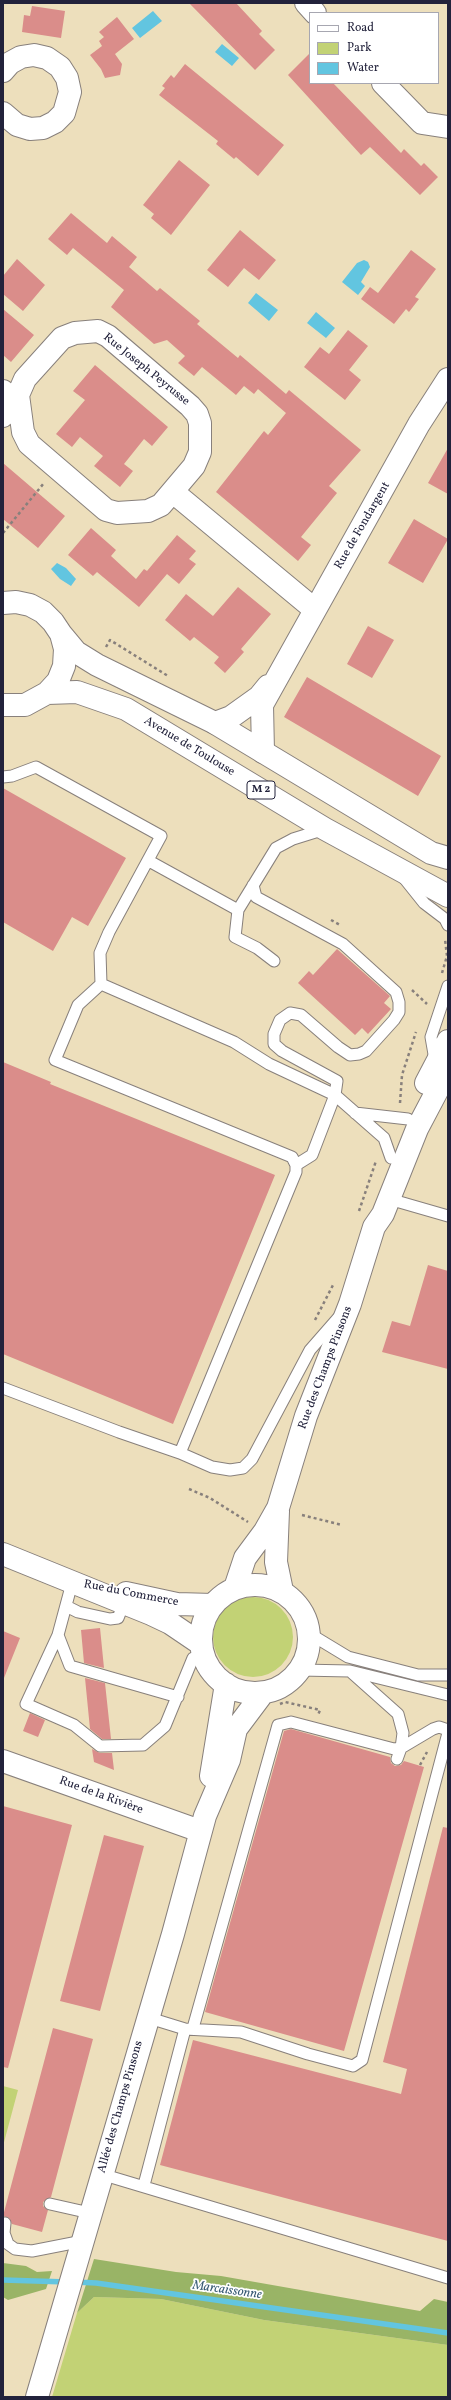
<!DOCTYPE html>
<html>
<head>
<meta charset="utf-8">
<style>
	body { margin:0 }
	#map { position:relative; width:451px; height:2400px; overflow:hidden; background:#eddfbc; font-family:Vollkorn,serif }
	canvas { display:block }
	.frame { position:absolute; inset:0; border:4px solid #22223b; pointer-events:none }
	.legend { position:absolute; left:309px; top:12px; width:130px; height:72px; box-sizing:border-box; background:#fff; border:1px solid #a7a7b1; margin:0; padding:5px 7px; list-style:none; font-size:12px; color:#22223b }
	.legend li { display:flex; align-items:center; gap:8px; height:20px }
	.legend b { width:20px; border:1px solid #a7a7b1 }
</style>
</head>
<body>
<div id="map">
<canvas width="451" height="2400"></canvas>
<div class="frame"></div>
<ul class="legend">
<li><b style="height:5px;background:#fff"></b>Road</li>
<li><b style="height:11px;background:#c2d275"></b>Park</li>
<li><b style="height:11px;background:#62c5e0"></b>Water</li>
</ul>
</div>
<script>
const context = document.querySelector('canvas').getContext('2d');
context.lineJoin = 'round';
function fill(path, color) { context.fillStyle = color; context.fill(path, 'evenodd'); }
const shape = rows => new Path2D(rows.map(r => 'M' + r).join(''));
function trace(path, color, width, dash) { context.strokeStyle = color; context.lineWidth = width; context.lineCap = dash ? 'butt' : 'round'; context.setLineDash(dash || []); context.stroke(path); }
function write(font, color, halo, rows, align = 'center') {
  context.font = font + ' Vollkorn,serif'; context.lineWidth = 3.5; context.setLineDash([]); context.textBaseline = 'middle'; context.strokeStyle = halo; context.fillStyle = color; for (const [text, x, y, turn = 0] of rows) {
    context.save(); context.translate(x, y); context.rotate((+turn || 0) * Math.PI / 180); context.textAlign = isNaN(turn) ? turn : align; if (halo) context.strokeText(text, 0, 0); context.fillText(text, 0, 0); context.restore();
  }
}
fill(shape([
	'213 1637a40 40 0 1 1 80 0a40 40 0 1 1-80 0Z',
	[3,2086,18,2090,3,2146],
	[94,2297,161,2299,264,2320,448,2345,448,2397,52,2397,77,2313]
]), '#c2d275');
fill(shape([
	[94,2259,176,2272,221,2276,420,2311,434,2299,448,2302,448,2345,264,2320,161,2299,94,2297,77,2313],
	[3,2263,26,2266,37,2272,52,2271,46,2289,8,2300,3,2297]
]), '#99b466');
fill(shape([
	[153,11,162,21,140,38,132,28],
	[222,44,239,58,232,66,215,52],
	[364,260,368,262,370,267,361,282,365,286,358,295,342,282,357,263],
	[256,293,278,310,269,321,248,303],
	[316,312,335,328,326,338,307,323],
	[57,563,66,568,76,579,71,586,60,579,51,569]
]), '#62c5e0');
trace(shape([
	[3,2280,67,2282],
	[75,2282,96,2283,448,2333]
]), '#62c5e0', 5.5);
fill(shape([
	[189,3,236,3,262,31,259,34,275,50,255,70],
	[32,6,65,11,61,38,22,32,24,15,30,16],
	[117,17,134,39,115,54,122,64,120,75,105,78,101,69,90,55,102,46,99,41,104,37,99,32],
	[310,53,310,83,333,83,401,153,404,149,421,166,424,163,438,177,420,195,370,147,361,155,288,75],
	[185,64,284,145,258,176,236,157,234,159,216,144,218,141,159,95,165,88,162,86,171,75,174,78],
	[179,160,210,185,171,235,151,218,154,214,143,205],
	[71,213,107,243,112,236,137,257,129,267,157,291,160,288,200,321,197,324,238,358,240,355,286,394,289,390,361,450,329,486,337,493,301,537,311,545,298,561,216,492,264,431,268,435,286,413,258,389,254,394,244,386,236,395,202,367,194,376,178,363,185,356,167,340,154,344,111,307,124,290,73,248,67,255,48,239],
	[240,230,276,260,259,280,244,268,228,287,207,270],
	[411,250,436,269,415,297,419,299,409,312,406,309,394,324,361,299,370,287,378,293],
	[17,259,45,285,23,311,3,294,3,276],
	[3,309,34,335,11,362,3,355],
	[348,330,368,346,349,370,361,380,345,400,304,367,320,347,329,354],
	[95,365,168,427,152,446,144,439,124,464,133,471,120,487,94,466,103,456,80,437,72,447,56,434,85,400,73,391],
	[448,448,448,494,428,483],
	[3,463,65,516,38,548,3,519],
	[414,519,448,539,423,583,388,563],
	[91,528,116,550,111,556,136,579,144,569,147,571,177,535,196,551,189,559,196,564,179,584,167,574,139,607,97,572,93,576,68,555],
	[238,587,271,614,241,649,244,652,225,673,214,663,219,657,194,637,190,641,165,620,186,594,213,616],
	[368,626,394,640,372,678,347,664],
	[307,677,441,756,418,796,284,717],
	[3,788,126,858,88,926,72,917,53,951,3,922],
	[337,949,390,996,384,1003,391,1009,368,1034,362,1028,355,1035,298,983,309,971,313,975],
	[3,1062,51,1082,50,1084,275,1175,173,1424,3,1354],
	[428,1265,448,1271,448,1369,382,1352,392,1321,410,1326],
	[100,1628,104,1668,84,1663,81,1630],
	[3,1631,20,1638,4,1678,3,1677],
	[85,1678,105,1683,111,1739,102,1739,90,1729],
	[30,1713,45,1720,38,1737,23,1731],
	[291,1729,390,1757,391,1763,395,1766,401,1765,404,1761,424,1767,344,2051,205,2012,284,1731],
	[92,1749,100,1753,112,1753,114,1770,94,1762],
	[3,1806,72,1825,8,2068,3,2067],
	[443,1827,448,1828,448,2241,160,2165,193,2040,401,2094,407,2069,383,2062],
	[104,1835,144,1846,100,2011,60,2001],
	[53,2028,93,2039,51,2197,43,2202,43,2206,48,2210,42,2232,12,2224,9,2218,3,2216]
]), '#da8d8a');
const lane = shape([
	[3,777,12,776,36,767,161,836,109,932,100,953,101,984,78,1005,55,1060,292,1157,296,1165,296,1172,180,1453],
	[149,861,238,910],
	[404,878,424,903,445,919,448,925],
	[253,885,256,897,343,944,396,992,399,1002,399,1012,394,1020,366,1051,359,1054,350,1055,338,1047,301,1015,290,1013,280,1020,274,1034,274,1044,282,1051,337,1081,335,1095,312,1155,296,1165],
	[274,961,257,948,235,937,238,910,276,848,293,839,325,829],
	[101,984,234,1042,269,1064,335,1095,384,1138,391,1158],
	[435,1060,431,1037,448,986],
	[355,1113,408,1119],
	[389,1199,448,1216],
	[3,1388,119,1432,180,1453,212,1467,230,1470,243,1468,252,1459,310,1350,338,1318],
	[72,1583,58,1635,26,1704,74,1725,100,1746,143,1745,165,1726,193,1658,203,1655],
	[66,1606,78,1612,110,1619,118,1618,124,1603],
	[310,1634,348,1657,418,1675,448,1675],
	[58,1635,70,1666,178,1697],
	[300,1670,350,1671,448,1695],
	[352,1673,398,1714,403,1733,401,1748,397,1759],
	[146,2017,185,2029,241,2032,308,2054,353,2066,362,2060,448,1733],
	[193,2028,278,1725,291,1722,394,1749,401,1748,433,1729,439,1727,448,1730],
	[101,2174,448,2278],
	[144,2185,185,2029],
	[50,2204,90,2213],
	[5,2223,4,2233,8,2244,15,2249,32,2251,83,2241]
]);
const street = shape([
	[306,3,315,13],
	[3,71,10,63,21,57,34,55,47,58,60,67,67,78,70,92,64,113,55,122,43,128,30,129,17,125,3,113],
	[383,83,422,123,448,127],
	[98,331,108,336,190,406,197,414,200,423,200,452,194,466,161,505,148,511,117,513,106,510,29,444,23,432,18,395,25,379,62,338,75,333,98,331],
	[3,391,8,402,3,416],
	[173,492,314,609],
	[215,723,231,717,259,697,268,686],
	[263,752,262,705,419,424,448,379],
	[426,1083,448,1041],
	[278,1511,276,1562,282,1591],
	[3,1554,151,1614,170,1623,201,1644],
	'201 1639a54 54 0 1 1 108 0a54 54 0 1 1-108 0Z',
	[235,1588,245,1558,265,1531,278,1508,306,1416,350,1304,374,1227,383,1214,417,1129,448,1070],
	[126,1593,177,1604,213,1605],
	[3,1761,200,1831],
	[211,1776,226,1684],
	[37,2397,173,1934,205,1816,229,1760,236,1729,263,1693]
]);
const primary = shape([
	[3,603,16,602,30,605,43,612,53,622,61,634,65,649,64,666,58,681,47,693,25,705,3,705],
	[61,634,76,652,97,665,215,723,431,853,448,858],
	[47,693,77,692,126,709,325,829,448,896]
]);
trace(lane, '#88807c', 13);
trace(street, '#88807c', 24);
trace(primary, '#88807c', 24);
trace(shape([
	[3,533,44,483],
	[106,647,110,640,168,676],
	[331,920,340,925],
	[442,973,447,956,445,939],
	[412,990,427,1004],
	[400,1103,402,1075,416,1032],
	[359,1211,376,1161],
	[315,1320,333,1285],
	[189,1489,210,1498,248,1522],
	[302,1515,342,1525],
	[283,1695,299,1685],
	[280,1704,285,1702,320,1710,318,1715],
	[420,1765,427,1752]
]), '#88807c', 2.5, [3, 3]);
trace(lane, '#fff', 11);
trace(street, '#fff', 22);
trace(primary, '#fff', 22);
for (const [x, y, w] of [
	[261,790,28]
]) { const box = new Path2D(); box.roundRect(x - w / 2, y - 9, w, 18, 3); context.fillStyle = '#fff'; context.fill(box); trace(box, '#22223b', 1); }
write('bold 11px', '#22223b', null, [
	["M 2",261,790]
]);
write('12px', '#22223b', '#fff', [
	["Rue Joseph Peyrusse",146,370,39],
	["Rue de Fondargent",363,526,-60],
	["Avenue de Toulouse",189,747,31],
	["Rue des Champs Pinsons",326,1368,-69],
	["Rue du Commerce",131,1594,11],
	["Rue de la Rivière",101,1796,20],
	["Allée des Champs Pinsons",121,2107,-74]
]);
write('italic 13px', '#385b75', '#fff', [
	["Marcaissonne",227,2291,8]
]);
</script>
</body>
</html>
